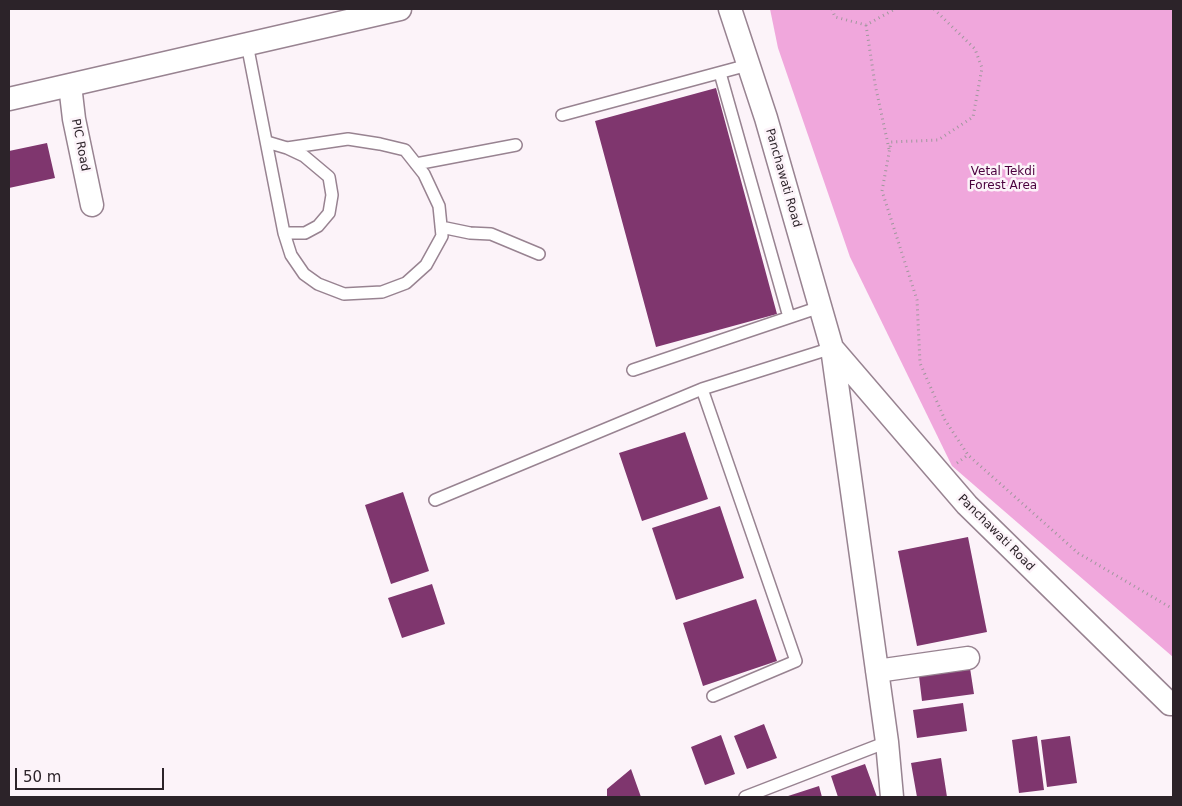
<!DOCTYPE html>
<html>
<head>
<meta charset="utf-8">
<style>
	body { margin:0 }
	#map { position:relative; width:1182px; height:806px; overflow:hidden; background:#fcf3f9; font-family:"DejaVu Sans",sans-serif }
	canvas { display:block }
	.frame { position:absolute; inset:0; border:10px solid #2c2329; pointer-events:none }
	.scale { position:absolute; left:15px; top:768px; width:149px; height:22px; box-sizing:border-box; border:2px solid #2c2329; border-top:0; padding-left:6px; font-size:15px; line-height:18px; white-space:nowrap; color:#2c2329; -webkit-text-stroke:4px #fcf3f9; paint-order:stroke }
</style>
</head>
<body>
<div id="map">
<canvas width="1182" height="806"></canvas>
<div class="frame"></div>
<div class="scale">50 m</div>
</div>
<script>
const context = document.querySelector('canvas').getContext('2d');
context.lineJoin = 'round';
function fill(path, color) { context.fillStyle = color; context.fill(path, 'evenodd'); }
const shape = rows => new Path2D(rows.map(r => 'M' + r).join(''));
function trace(path, color, width, dash) { context.strokeStyle = color; context.lineWidth = width; context.lineCap = dash ? 'butt' : 'round'; context.setLineDash(dash || []); context.stroke(path); }
function write(font, color, halo, rows, align = 'center') {
  context.font = font + ' "DejaVu Sans",sans-serif'; context.lineWidth = 5; context.setLineDash([]); context.textBaseline = 'middle'; context.strokeStyle = halo; context.fillStyle = color; for (const [text, x, y, turn = 0] of rows) {
    context.save(); context.translate(x, y); context.rotate((+turn || 0) * Math.PI / 180); context.textAlign = isNaN(turn) ? turn : align; if (halo) context.strokeText(text, 0, 0); context.fillText(text, 0, 0); context.restore();
  }
}
fill(shape([
	[770,9,1173,9,1173,657,952,466,850,257,778,48]
]), '#f0a7dc');
fill(shape([
	[716,88,777,314,656,347,595,121],
	[47,143,55,178,9,188,9,151],
	[685,432,708,499,642,521,619,453],
	[403,492,429,571,391,584,365,505],
	[720,506,744,578,676,600,652,528],
	[968,537,987,632,917,646,898,551],
	[432,584,445,624,402,638,388,598],
	[756,599,777,661,703,686,683,623],
	[970,668,974,694,922,701,919,676],
	[963,703,967,731,917,738,913,710],
	[764,724,777,758,747,769,734,736],
	[721,735,735,774,705,785,691,747],
	[1037,736,1044,790,1019,793,1012,740],
	[1070,736,1077,783,1047,787,1041,740],
	[941,758,947,797,917,797,911,763],
	[865,764,877,797,838,797,831,776],
	[631,769,641,797,607,797,607,789],
	[819,786,822,797,785,797]
]), '#7f366e');
const service = shape([
	[247,44,284,233,291,255,304,274,318,284,344,294,382,292,406,283,426,265,442,236,439,206,424,174,405,150,380,144,348,139,287,148,267,142],
	[720,73,789,317],
	[562,115,748,65],
	[416,164,516,145],
	[441,227,470,233,491,234,539,254],
	[284,233,305,233,318,226,329,213,332,195,329,177,304,156,287,148],
	[633,370,820,307],
	[435,500,702,389],
	[713,696,796,661,702,389,832,348],
	[745,797,887,742]
]);
const minor = shape([
	[730,9,766,118,832,348,887,742,892,797],
	[70,85,74,119,92,205],
	[9,99,400,9],
	[832,348,967,505,1170,704,1173,704],
	[877,671,968,658]
]);
trace(service, '#988391', 14);
trace(minor, '#988391', 25);
trace(shape([
	[832,9,835,17,866,25,895,9],
	[934,9,975,49,982,68,973,117,938,140,891,142,882,191,917,300,920,363,945,420,968,455,1078,553,1173,609],
	[866,25,875,84,889,149],
	[957,463,968,455]
]), '#a0979d', 3, [1, 4]);
trace(service, '#fff', 11);
trace(minor, '#fff', 22);
write('12px', '#2c2329', '#fcf3f9', [
	["PIC Road",80,145,79],
	["Panchawati Road",783,178,74],
	["Panchawati Road",996,533,45]
]);
write('12px', '#4b013e', '#fcf3f9', [
	["Vetal Tekdi",1003,172],
	["Forest Area",1003,186]
]);
</script>
</body>
</html>
